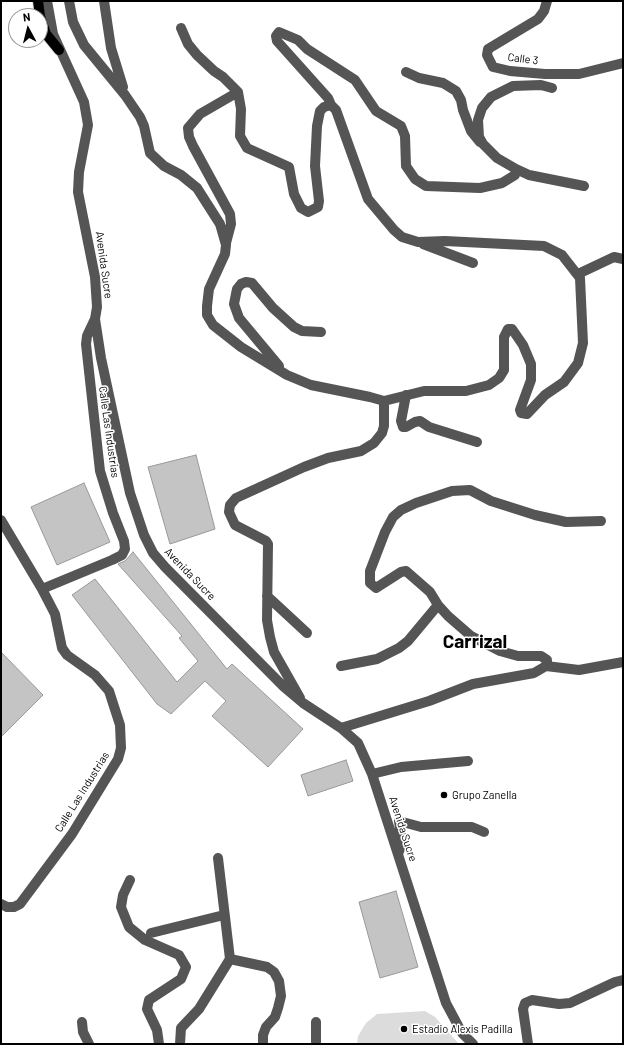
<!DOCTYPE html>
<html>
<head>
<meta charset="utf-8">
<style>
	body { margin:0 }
	#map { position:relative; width:624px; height:1045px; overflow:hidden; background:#fff; font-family:Barlow,sans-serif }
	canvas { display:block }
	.frame { position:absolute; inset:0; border:2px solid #000; pointer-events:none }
	.north { position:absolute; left:8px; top:8px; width:40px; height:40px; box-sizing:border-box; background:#fff; border:1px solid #999; border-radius:50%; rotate:353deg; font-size:11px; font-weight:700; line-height:16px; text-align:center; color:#000 }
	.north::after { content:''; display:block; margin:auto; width:14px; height:18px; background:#000; clip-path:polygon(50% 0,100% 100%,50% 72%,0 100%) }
</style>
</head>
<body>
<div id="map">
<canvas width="624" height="1045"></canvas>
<div class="frame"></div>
<div class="north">N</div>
</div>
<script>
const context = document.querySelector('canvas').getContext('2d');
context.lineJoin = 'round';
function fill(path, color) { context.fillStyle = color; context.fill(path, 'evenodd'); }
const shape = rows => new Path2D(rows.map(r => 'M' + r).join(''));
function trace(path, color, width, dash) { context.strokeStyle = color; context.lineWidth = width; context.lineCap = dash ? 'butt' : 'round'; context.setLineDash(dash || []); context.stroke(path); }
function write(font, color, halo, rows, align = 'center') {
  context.font = font + ' Barlow,sans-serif'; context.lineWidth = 3; context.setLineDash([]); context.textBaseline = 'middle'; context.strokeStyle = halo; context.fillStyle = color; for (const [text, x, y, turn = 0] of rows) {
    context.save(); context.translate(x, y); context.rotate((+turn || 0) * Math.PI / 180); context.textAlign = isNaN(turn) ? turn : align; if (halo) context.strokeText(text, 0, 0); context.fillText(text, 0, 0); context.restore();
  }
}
fill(shape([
	[425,1011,435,1017,459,1044,357,1044,358,1036,366,1023,377,1014]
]), '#dcdcdc');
const building = shape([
	[196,455,215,529,170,544,148,467,196,455],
	[84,483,110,542,57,565,31,507,84,483],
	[133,552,227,669,232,664,303,729,268,767,212,716,226,701,205,681,171,714,157,704,72,595,95,579,177,682,198,661,179,638,182,636,118,564,125,561,133,552],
	[1,652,43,695,1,737,1,652],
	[346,760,353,781,308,796,301,775,346,760],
	[396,891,418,967,380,978,359,902,396,891]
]);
fill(building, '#c4c4c4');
trace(building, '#999', 1);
const major = shape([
	[38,1,40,16,46,34,59,50]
]);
trace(major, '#dbdbdb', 12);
trace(shape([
	[47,1,53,34,84,102,88,125,79,172,78,192,95,277,97,307,95,319,101,358,130,493,144,535,153,553,165,567,284,687,303,703,341,728,358,743,372,774,446,1003,462,1033,473,1044],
	[69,1,73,22,84,45,125,95,140,117,144,126,150,153,164,166,181,175,197,188,220,224,226,245,225,254,209,289,207,306,207,315,213,325,241,347,287,375,311,385,370,397,384,401,384,426,382,433,374,443,361,451,328,458,304,467,236,498,230,505,229,512,235,525,266,541,268,544,267,620,270,637,274,652,300,698],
	[104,1,111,48,123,87],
	[547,1,544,11,538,19,488,49,487,55,493,67,510,71,545,74,579,74,623,63],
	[181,28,188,44,197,55,214,71,223,77,238,92,241,109,240,136,247,148,289,167,294,194,301,208,308,212,318,207,319,201,315,166,317,126,320,111,324,107,331,105,336,110,368,199,394,230,402,237,418,242,445,241,544,246,562,255,580,278,583,343,578,363,564,382,545,395,527,414,521,413,520,410,531,380,531,364,523,345,512,329,508,329,504,337,504,370,499,378,489,385,466,391,424,391,384,401],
	[406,72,419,78,443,83,456,91,461,100,463,110,471,131,480,142],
	[331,105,328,98,277,41,276,36,279,32,298,40,307,49,355,80,376,111,401,126,405,136,406,166,415,179,426,186,480,188,502,183,515,175,516,169,497,158,483,144,479,137,478,120,482,108,491,97,513,86,541,85,552,88],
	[516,169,529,175,584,186],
	[226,243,231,224,230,214,193,146,189,137,188,128,200,114,238,92],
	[423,244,473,263],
	[578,274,614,257,623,259],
	[279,366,239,318,234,304,237,289,241,284,246,282,252,283,273,308,294,327,302,331,321,332],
	[406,395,401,421,403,427,406,427,415,422,420,421,429,427,477,442],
	[1,520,42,589],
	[267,596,307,633],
	[341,666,377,659,399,648,408,641,438,605],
	[546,666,579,670,623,662],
	[341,728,429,701,473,684,534,673,546,666,547,663,547,660,541,656,518,656,500,651,471,636,448,616,438,605,430,592,406,571,401,572,376,588,370,583,370,571,385,532,393,517,401,510,416,503,452,491,470,490,491,501,535,515,566,522,601,521],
	[372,774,401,767,468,761],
	[398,854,402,844,399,821,421,827,472,827,484,832],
	[218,858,230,959,267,967,274,972,279,981,281,996,278,1008,275,1017,266,1027,263,1035,263,1044],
	[130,880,123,895,121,907,129,927,145,940,179,955,186,967,181,979,149,1000,147,1009,157,1030,159,1044],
	[1,904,7,907,14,907,20,904,72,834,118,759,121,748,120,725,109,691,95,675,67,655,62,648,55,614,42,589,112,560,122,555,125,549,124,541,113,513,100,471,86,344,87,336,95,319],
	[151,933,224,915],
	[82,1022,83,1032,89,1044],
	[316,1022,316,1044],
	[180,1044,181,1028,199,1009,230,959],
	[528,1044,523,1009,525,1003,532,1000,559,1004,570,1003,615,982,623,980]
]), '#555', 10);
trace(major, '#000', 10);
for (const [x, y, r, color] of [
	[444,795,4,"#000"],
	[404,1029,4,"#000"]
]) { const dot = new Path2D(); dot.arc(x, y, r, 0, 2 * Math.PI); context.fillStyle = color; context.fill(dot); trace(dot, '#fff', 1.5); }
write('11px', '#000', '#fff', [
	["Calle 3",523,59,7],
	["Avenida Sucre",104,265,82],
	["Calle Las Industrias",109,432,82],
	["Avenida Sucre",190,574,46],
	["Calle Las Industrias",82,792,-58],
	["Avenida Sucre",403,829,72]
]);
write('11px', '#000', '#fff', [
	["Grupo Zanella",452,795],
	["Estadio Alexis Padilla",412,1029]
], 'left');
write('bold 19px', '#000', '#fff', [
	["Carrizal",475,642]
]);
</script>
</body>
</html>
